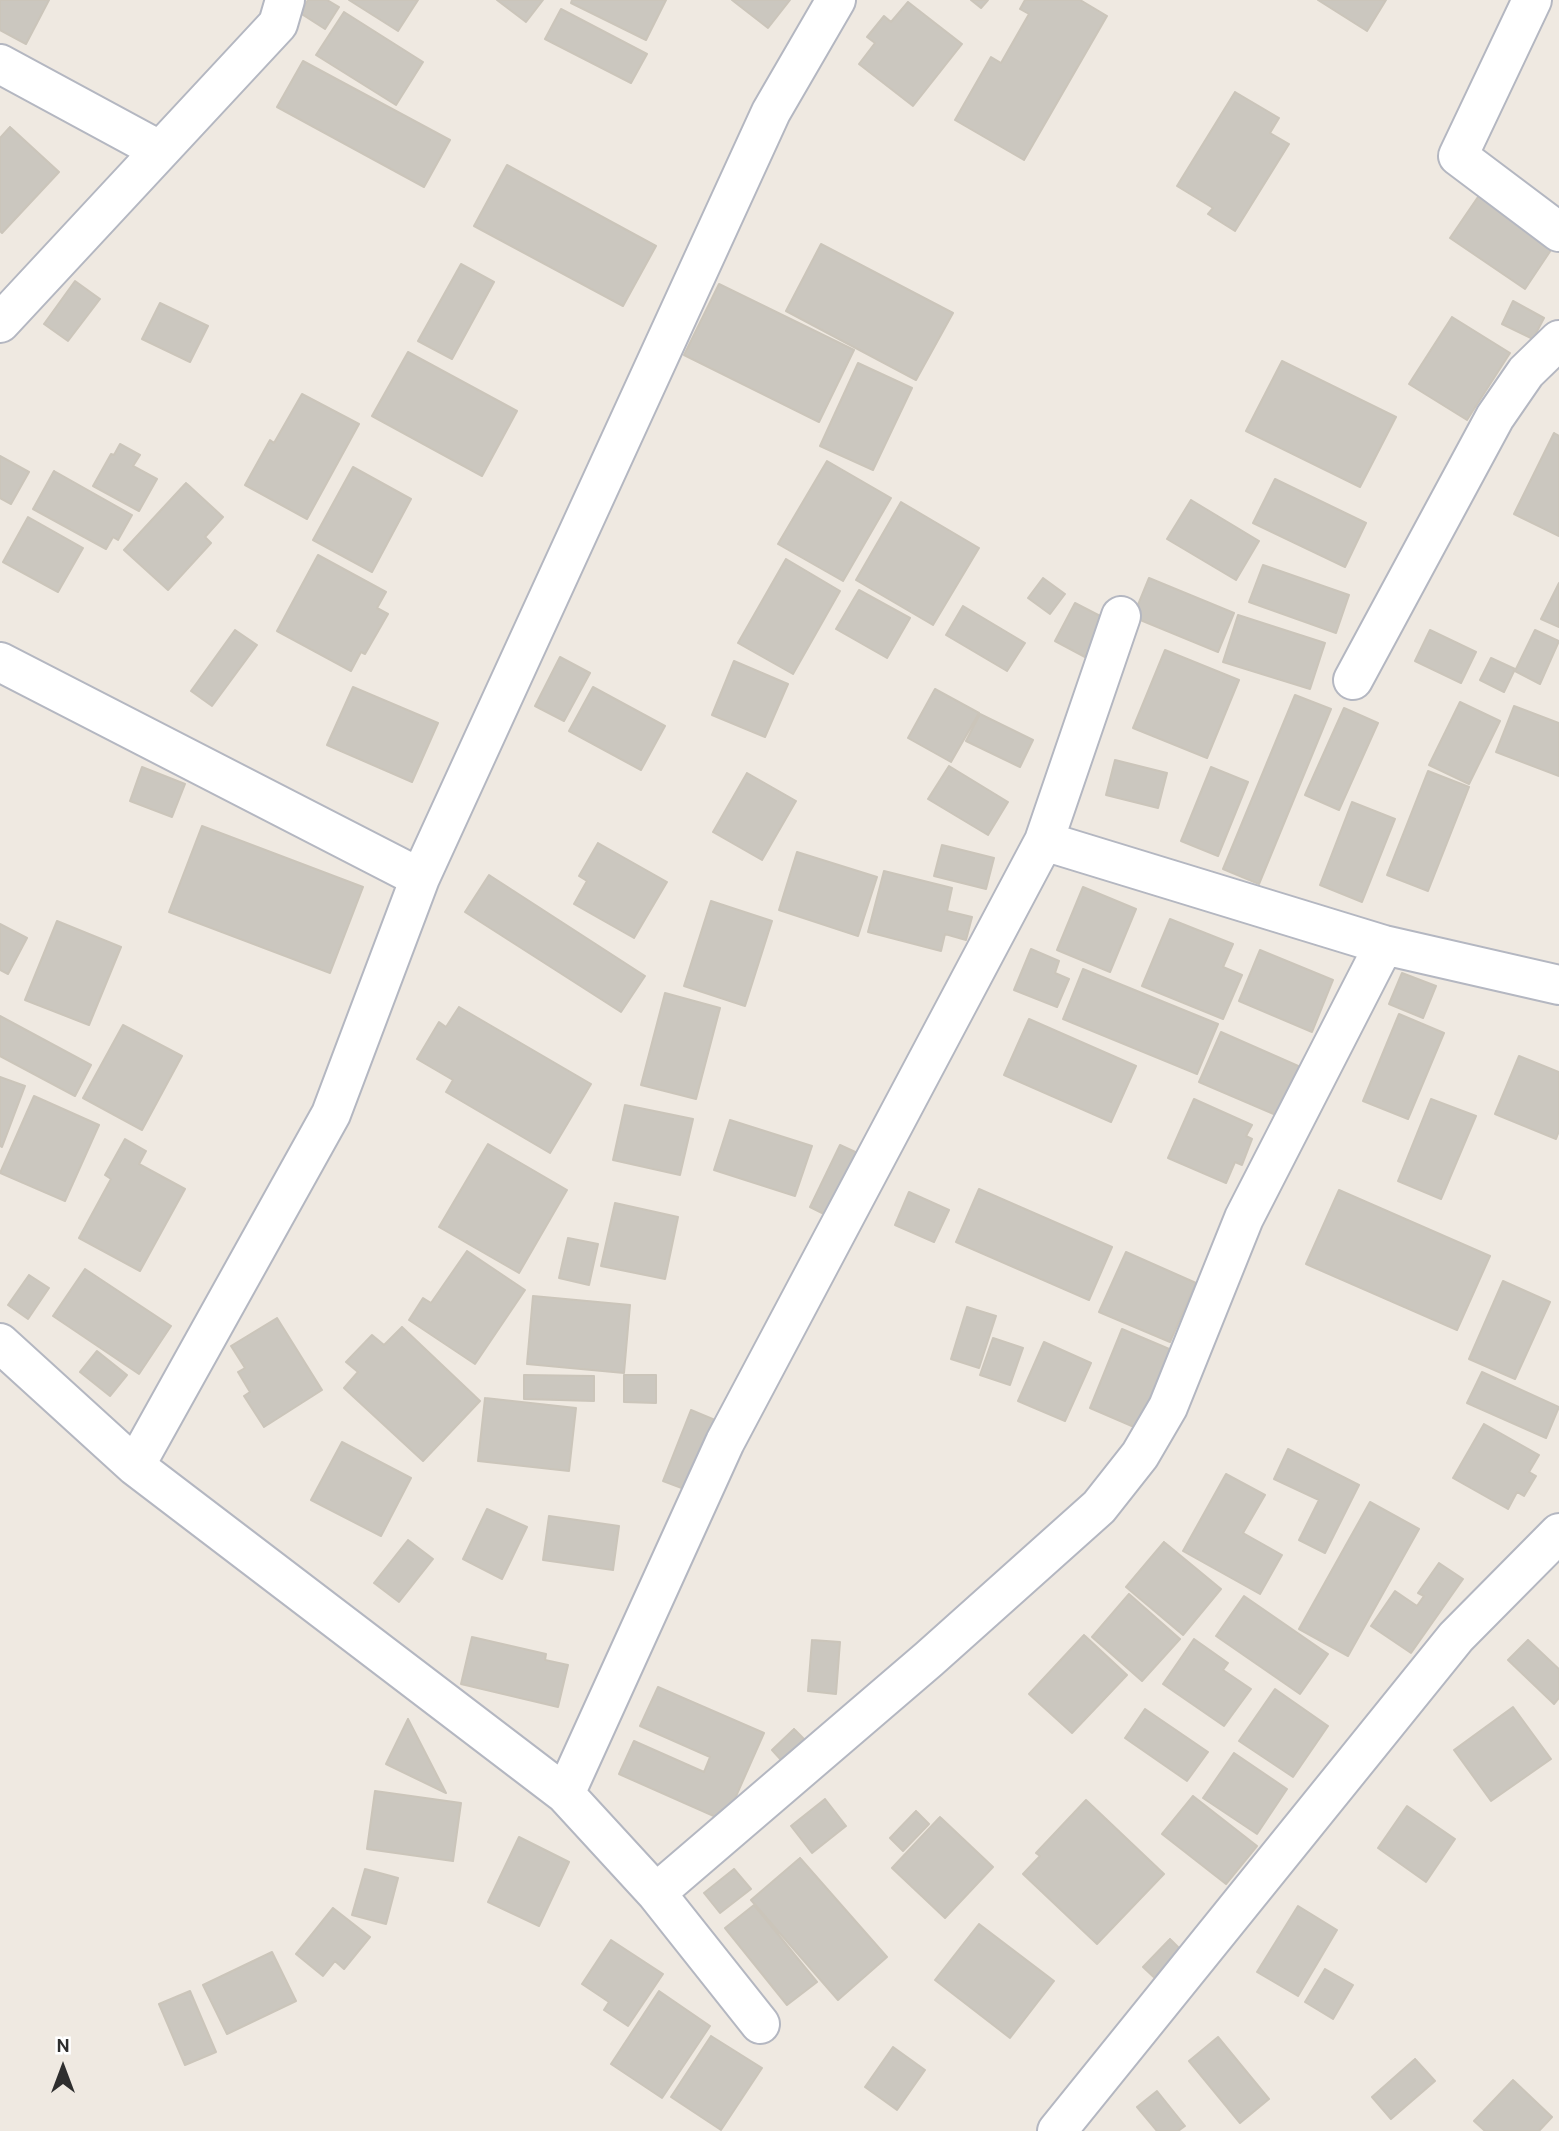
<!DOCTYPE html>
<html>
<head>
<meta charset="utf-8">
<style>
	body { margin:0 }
	#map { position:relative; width:1559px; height:2131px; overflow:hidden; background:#efe9e1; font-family:Overpass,sans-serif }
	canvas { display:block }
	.north { position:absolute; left:28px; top:2033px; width:70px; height:70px; -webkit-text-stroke:5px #fff; paint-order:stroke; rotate:0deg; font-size:19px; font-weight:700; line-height:28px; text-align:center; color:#2e2e2e }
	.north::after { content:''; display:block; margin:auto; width:24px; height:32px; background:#2e2e2e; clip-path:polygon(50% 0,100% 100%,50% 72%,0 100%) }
</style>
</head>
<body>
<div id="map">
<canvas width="1559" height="2131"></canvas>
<div class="north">N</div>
</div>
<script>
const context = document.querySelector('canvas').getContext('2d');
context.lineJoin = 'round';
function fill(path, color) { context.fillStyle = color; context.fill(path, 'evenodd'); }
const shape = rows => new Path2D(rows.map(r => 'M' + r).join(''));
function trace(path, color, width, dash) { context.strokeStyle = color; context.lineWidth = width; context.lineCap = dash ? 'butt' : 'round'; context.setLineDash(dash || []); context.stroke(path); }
const building = shape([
	[0,0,49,0,26,44,0,30,0,0],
	[308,0,327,0,339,7,325,29,300,13,308,0],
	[349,0,418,0,398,31,349,0],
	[497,0,543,0,526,22,497,0],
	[572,0,666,0,646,40,571,3,572,0],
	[732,0,790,0,768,28,732,0],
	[971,0,988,0,981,8,971,0],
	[1025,0,1080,0,1107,16,1024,160,955,120,991,57,1001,63,1029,14,1020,9,1025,0],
	[1318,0,1386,0,1367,31,1318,0],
	[908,2,962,44,913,106,859,64,875,43,867,37,884,16,891,22,908,2],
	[561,9,647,54,631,83,545,39,561,9],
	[344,12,423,62,396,105,316,55,344,12],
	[303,61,450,140,424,187,277,107,303,61],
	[1235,92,1279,118,1270,133,1289,144,1235,231,1208,214,1213,208,1177,186,1235,92],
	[10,127,59,172,2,233,0,231,0,138,10,127],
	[507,165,656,246,623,306,474,226,507,165],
	[1480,194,1555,244,1525,289,1450,238,1480,194],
	[821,244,953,313,916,380,786,311,821,244],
	[461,264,494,282,452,359,418,341,461,264],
	[75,281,100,299,68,341,44,324,75,281],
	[719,284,854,350,819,422,684,355,719,284],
	[1513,301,1544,318,1533,339,1502,324,1513,301],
	[160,303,208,326,190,362,142,339,160,303],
	[1452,317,1510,353,1467,420,1409,384,1452,317],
	[408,352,517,411,482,476,372,416,408,352],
	[1282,361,1396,417,1360,487,1246,431,1282,361],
	[858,363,912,388,873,470,820,446,858,363],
	[302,394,359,424,307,519,245,485,270,440,274,443,302,394],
	[1554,433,1559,436,1559,536,1514,514,1554,433],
	[120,444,140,455,133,466,157,479,139,511,93,486,111,454,114,455,120,444],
	[0,456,29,472,11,504,0,498,0,456],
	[827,461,891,498,843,581,778,544,827,461],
	[353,467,411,499,372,572,313,540,353,467],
	[54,471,132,515,118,540,113,537,106,549,33,509,54,471],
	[1275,479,1366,523,1345,567,1253,523,1275,479],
	[186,483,223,517,205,537,211,543,168,590,124,550,186,483],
	[1191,500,1259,541,1236,580,1167,539,1191,500],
	[901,502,979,548,933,625,856,580,901,502],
	[28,517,83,548,58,592,3,562,28,517],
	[318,555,386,592,377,608,388,614,365,654,361,652,351,671,277,631,318,555],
	[786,559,840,591,793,674,738,643,786,559],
	[1263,565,1349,595,1336,633,1249,602,1263,565],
	[1043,578,1065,594,1050,614,1028,598,1043,578],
	[1149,578,1234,613,1218,652,1133,617,1149,578],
	[1559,583,1559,627,1541,619,1559,583],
	[859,590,910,618,887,658,836,629,859,590],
	[1075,603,1106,619,1085,657,1055,641,1075,603],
	[963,606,1025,643,1007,671,946,635,963,606],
	[1238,615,1325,643,1310,689,1223,662,1238,615],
	[235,630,257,645,212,706,191,691,235,630],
	[1430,630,1476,652,1461,683,1415,661,1430,630],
	[1535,630,1559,641,1540,684,1515,671,1535,630],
	[1165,650,1239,680,1207,758,1133,728,1165,650],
	[560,657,590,673,564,721,535,706,560,657],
	[1491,658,1515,669,1504,692,1480,680,1491,658],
	[734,661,788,684,765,737,712,715,734,661],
	[353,687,438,723,412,782,327,745,353,687],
	[593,687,665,726,641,770,569,731,593,687],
	[935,689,979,713,951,762,908,738,935,689],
	[1295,695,1331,709,1259,884,1223,869,1295,695],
	[1460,702,1500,721,1469,784,1429,765,1460,702],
	[1514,706,1559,723,1559,776,1496,752,1514,706],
	[1344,708,1378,723,1339,810,1305,795,1344,708],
	[980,714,1033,740,1020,767,966,741,980,714],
	[1115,760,1167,773,1158,808,1106,795,1115,760],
	[949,766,1008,802,988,835,928,799,949,766],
	[142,767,185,784,172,817,130,801,142,767],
	[1211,767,1248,782,1218,856,1181,841,1211,767],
	[1428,771,1469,787,1428,891,1387,875,1428,771],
	[747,773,796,801,762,860,713,832,747,773],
	[1352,802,1395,819,1362,902,1320,885,1352,802],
	[202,826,363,887,330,973,169,912,202,826],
	[598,843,667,882,634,938,574,904,587,881,579,876,598,843],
	[942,845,994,858,986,889,934,876,942,845],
	[797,852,877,877,858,936,779,910,797,852],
	[884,871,952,888,947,911,972,917,966,940,945,934,941,951,868,932,884,871],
	[489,875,645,976,621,1012,465,912,489,875],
	[1083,887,1136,909,1110,972,1057,950,1083,887],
	[711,901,772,921,745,1006,684,986,711,901],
	[1170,919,1233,944,1223,967,1242,975,1223,1019,1142,986,1170,919],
	[57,921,121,947,89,1025,25,1000,57,921],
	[0,924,27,938,8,974,0,970,0,924],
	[1031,949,1059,961,1055,973,1069,979,1057,1007,1014,990,1031,949],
	[1260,950,1333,980,1312,1032,1239,1001,1260,950],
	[1083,969,1218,1024,1197,1074,1063,1019,1083,969],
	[1402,973,1436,986,1423,1018,1389,1004,1402,973],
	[665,993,720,1008,696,1099,641,1085,665,993],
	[459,1007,591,1084,550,1153,446,1092,453,1080,417,1059,439,1022,446,1027,459,1007],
	[1399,1014,1444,1033,1408,1119,1363,1101,1399,1014],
	[0,1016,91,1065,75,1096,0,1056,0,1016],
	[1029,1019,1136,1066,1111,1122,1004,1075,1029,1019],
	[123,1025,182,1056,142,1130,83,1098,123,1025],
	[1221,1032,1305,1069,1283,1118,1199,1082,1221,1032],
	[1519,1056,1559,1072,1559,1131,1556,1139,1495,1114,1519,1056],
	[0,1077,25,1086,2,1147,0,1146,0,1077],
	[34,1096,99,1125,65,1201,0,1173,34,1096],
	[1194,1099,1252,1125,1246,1136,1252,1139,1242,1165,1235,1162,1226,1183,1168,1158,1194,1099],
	[1431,1099,1476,1116,1441,1199,1398,1181,1431,1099],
	[625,1105,693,1119,680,1175,613,1160,625,1105],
	[730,1120,812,1146,795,1196,714,1170,730,1120],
	[125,1139,146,1151,139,1164,185,1189,140,1271,79,1238,111,1179,105,1175,125,1139],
	[488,1144,567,1190,519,1273,439,1227,488,1144],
	[840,1145,864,1156,834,1219,810,1207,840,1145],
	[979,1189,1112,1247,1089,1300,956,1242,979,1189],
	[1339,1190,1490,1256,1457,1330,1306,1264,1339,1190],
	[909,1192,949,1210,934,1242,895,1225,909,1192],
	[615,1203,678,1217,665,1279,601,1266,615,1203],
	[568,1238,598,1244,589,1285,559,1278,568,1238],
	[467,1251,525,1290,475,1364,409,1320,423,1298,431,1303,467,1251],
	[1126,1252,1196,1283,1170,1342,1099,1312,1126,1252],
	[85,1269,171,1326,139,1374,53,1316,85,1269],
	[29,1275,49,1288,28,1319,8,1305,29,1275],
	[1503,1281,1550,1302,1515,1379,1469,1359,1503,1281],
	[533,1296,630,1305,624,1373,527,1364,533,1296],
	[967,1307,996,1316,979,1368,951,1359,967,1307],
	[277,1318,322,1390,264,1427,244,1396,250,1392,238,1372,245,1368,231,1346,277,1318],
	[402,1327,480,1401,423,1461,344,1388,358,1372,346,1362,372,1335,384,1345,402,1327],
	[1122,1329,1181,1354,1148,1433,1090,1408,1122,1329],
	[993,1338,1023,1348,1010,1385,980,1375,993,1338],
	[1044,1342,1091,1363,1065,1421,1018,1401,1044,1342],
	[97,1351,127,1375,110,1396,80,1372,97,1351],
	[1482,1372,1559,1407,1546,1438,1467,1403,1482,1372],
	[524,1375,594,1376,594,1401,524,1399,524,1375],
	[624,1375,656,1375,656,1403,624,1402,624,1375],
	[485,1398,576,1408,569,1471,478,1461,485,1398],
	[691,1410,715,1420,687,1490,663,1481,691,1410],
	[1484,1424,1539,1455,1529,1472,1536,1476,1524,1496,1517,1492,1508,1509,1453,1478,1484,1424],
	[342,1442,411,1478,381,1536,311,1500,342,1442],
	[1288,1449,1359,1485,1325,1553,1299,1540,1319,1500,1274,1479,1288,1449],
	[1226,1474,1265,1495,1243,1533,1282,1555,1260,1594,1183,1551,1226,1474],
	[1370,1502,1419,1529,1348,1656,1299,1629,1370,1502],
	[487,1509,527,1527,502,1579,463,1559,487,1509],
	[549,1516,619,1526,613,1570,543,1560,549,1516],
	[408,1540,433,1559,399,1602,374,1583,408,1540],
	[1164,1542,1221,1589,1183,1635,1126,1587,1164,1542],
	[1439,1563,1463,1579,1411,1653,1371,1626,1395,1591,1417,1606,1424,1596,1418,1593,1439,1563],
	[1129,1594,1180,1639,1142,1681,1092,1637,1129,1594],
	[1244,1596,1328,1654,1300,1694,1216,1636,1244,1596],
	[1084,1635,1127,1675,1072,1733,1029,1694,1084,1635],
	[472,1637,546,1654,545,1660,568,1665,558,1707,461,1684,472,1637],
	[1194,1639,1228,1663,1223,1670,1251,1689,1224,1726,1163,1684,1194,1639],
	[812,1640,840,1642,836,1694,808,1691,812,1640],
	[1528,1640,1559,1669,1559,1698,1554,1704,1508,1660,1528,1640],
	[658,1687,764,1733,725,1821,619,1774,634,1741,704,1772,710,1757,640,1726,658,1687],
	[1275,1689,1328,1726,1293,1777,1239,1741,1275,1689],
	[1513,1707,1551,1759,1491,1801,1454,1750,1513,1707],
	[1145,1709,1208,1752,1187,1781,1125,1738,1145,1709],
	[408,1719,446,1793,386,1764,408,1719],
	[794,1729,804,1739,782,1761,772,1750,794,1729],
	[1234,1753,1287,1789,1257,1834,1203,1798,1234,1753],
	[375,1791,461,1803,453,1861,367,1849,375,1791],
	[1193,1796,1257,1846,1226,1884,1162,1834,1193,1796],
	[825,1799,846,1826,812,1853,791,1826,825,1799],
	[1086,1800,1164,1874,1097,1944,1023,1874,1040,1856,1036,1853,1086,1800],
	[1407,1806,1455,1839,1426,1882,1378,1848,1407,1806],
	[916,1811,929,1824,903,1851,890,1838,916,1811],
	[940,1817,993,1867,945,1918,892,1868,940,1817],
	[519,1837,569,1862,539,1926,488,1902,519,1837],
	[800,1858,887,1957,838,2000,751,1900,800,1858],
	[365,1869,398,1878,386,1924,352,1915,365,1869],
	[734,1869,751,1889,720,1913,704,1893,734,1869],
	[754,1905,817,1982,787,2005,725,1928,754,1905],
	[1298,1906,1337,1930,1298,1996,1257,1972,1298,1906],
	[333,1908,370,1937,344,1969,335,1961,323,1976,296,1954,333,1908],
	[979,1924,1054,1981,1010,2038,935,1980,979,1924],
	[1170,1939,1185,1954,1159,1982,1143,1967,1170,1939],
	[611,1940,663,1974,628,2026,604,2010,609,2002,582,1984,611,1940],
	[272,1952,296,2001,227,2034,203,1985,272,1952],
	[1325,1969,1353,1985,1333,2019,1305,2002,1325,1969],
	[190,1991,216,2052,185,2065,159,2004,190,1991],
	[659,1991,710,2026,662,2098,611,2064,659,1991],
	[711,2036,762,2068,721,2130,671,2097,711,2036],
	[1218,2037,1269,2099,1240,2123,1189,2061,1218,2037],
	[893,2047,925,2070,897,2110,865,2087,893,2047],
	[1415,2059,1435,2081,1391,2119,1372,2097,1415,2059],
	[1513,2080,1552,2117,1539,2131,1485,2131,1474,2121,1513,2080],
	[1157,2091,1185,2126,1178,2131,1157,2131,1137,2107,1157,2091]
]);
fill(building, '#cbc7bf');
trace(building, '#cbc5ba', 2);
const minor = shape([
	[1532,0,1458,156,1559,232],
	[0,64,159,150],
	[0,323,278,24,285,0],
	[0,662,420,878],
	[1353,680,1495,417,1526,372,1559,340],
	[1044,841,1384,945,1559,985],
	[0,1343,135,1466,565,1794,656,1893,760,2024],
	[135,1466,331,1114,420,878,771,112,836,0],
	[565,1794,725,1442,1044,841,1121,616],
	[656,1893,929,1659,1099,1507,1140,1455,1168,1407,1244,1218,1384,945],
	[1057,2131,1456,1637,1559,1533]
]);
trace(minor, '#b4b7c1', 42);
trace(minor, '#fff', 38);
</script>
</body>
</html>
